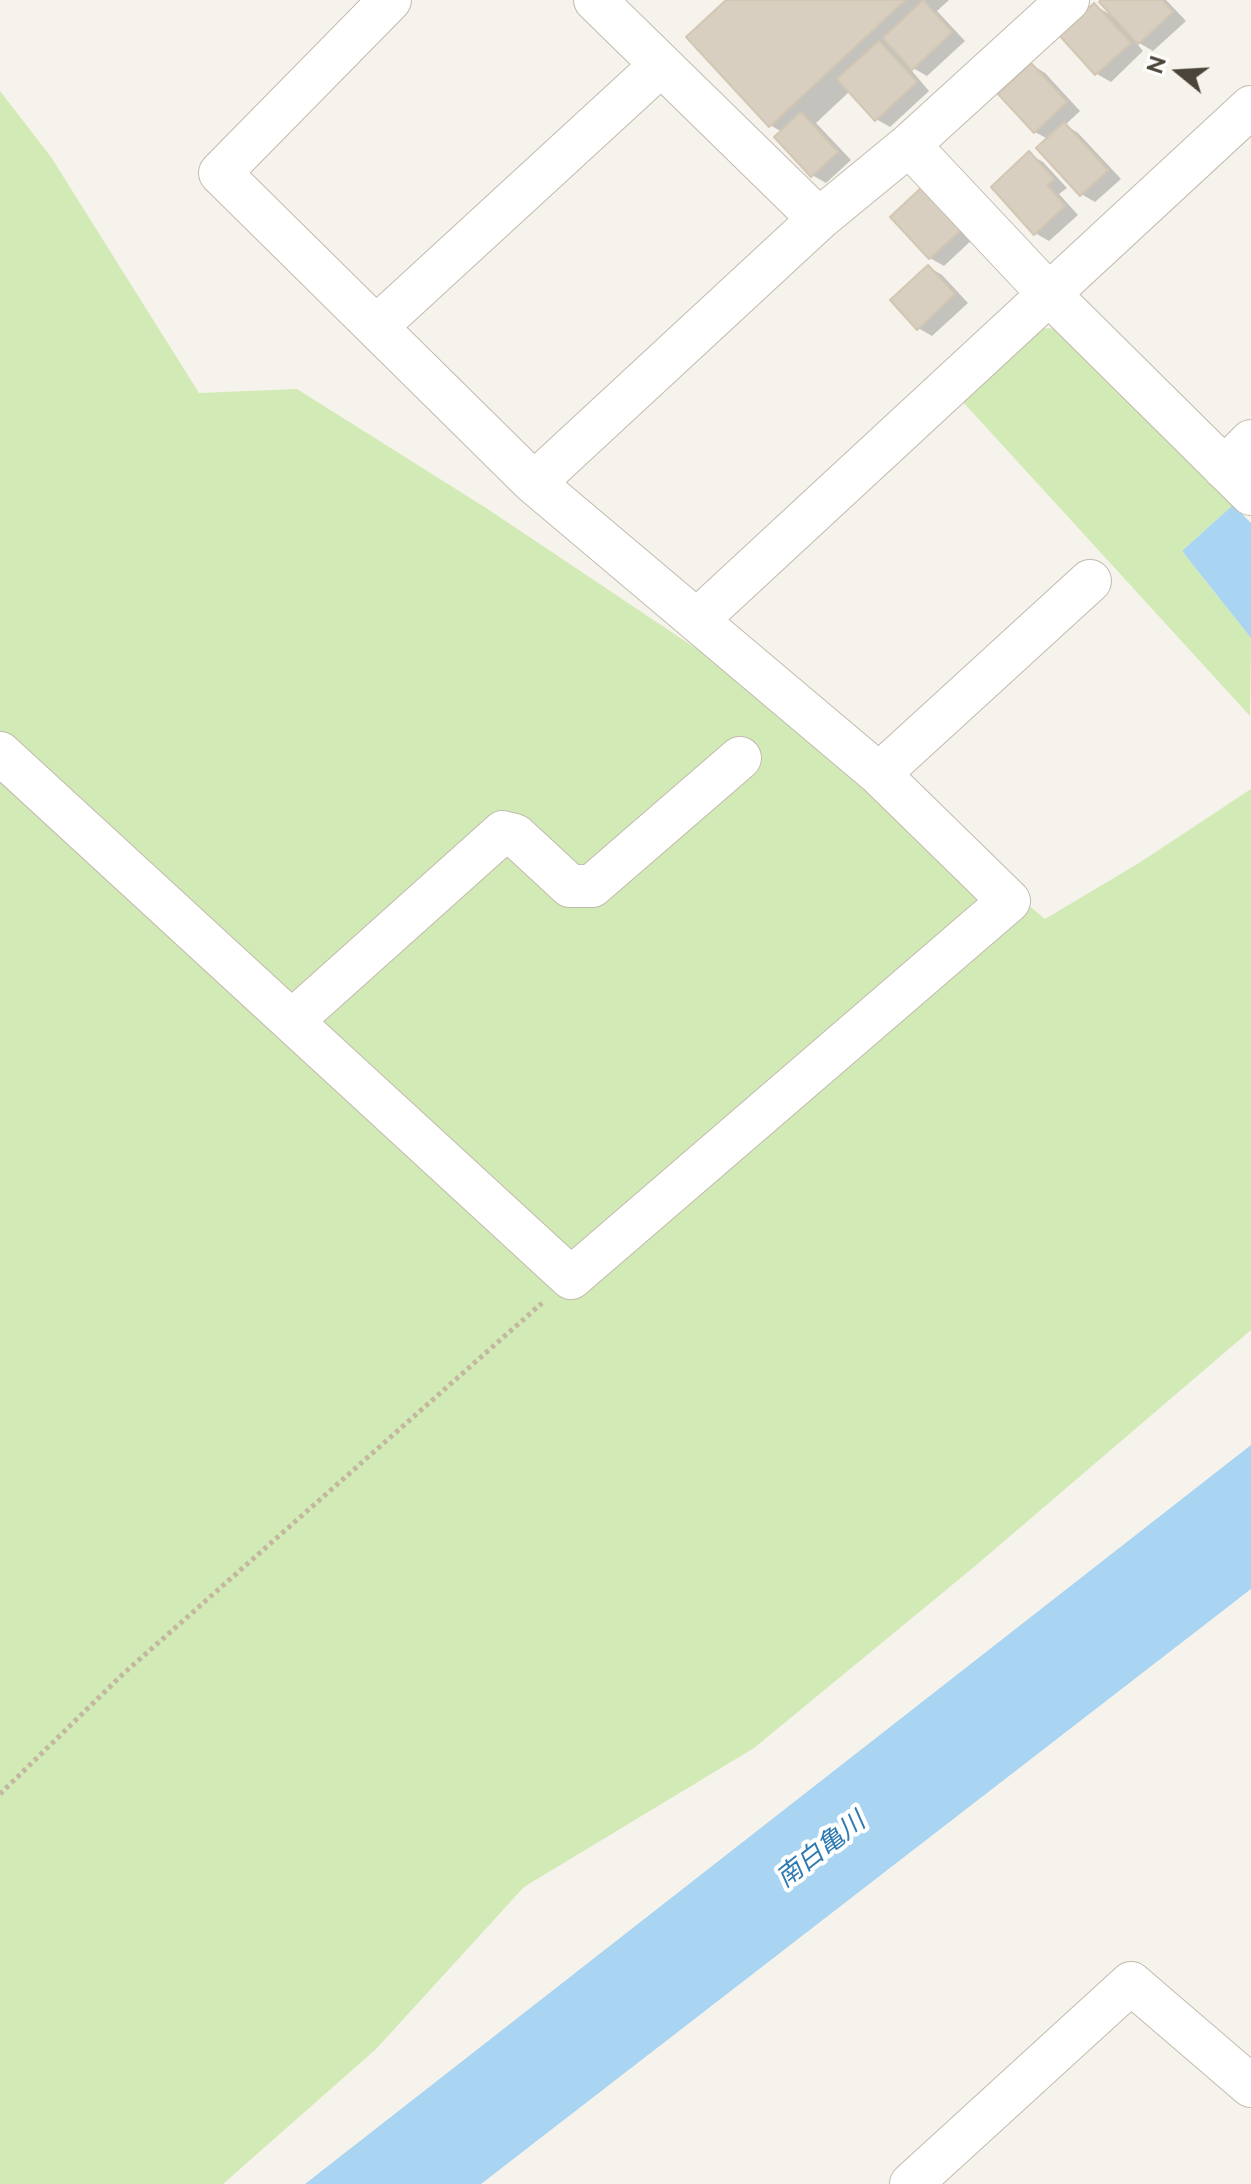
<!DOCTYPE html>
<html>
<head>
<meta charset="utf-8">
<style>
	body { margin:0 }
	#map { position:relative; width:1251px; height:2184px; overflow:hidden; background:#f6f3ec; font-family:Raleway,sans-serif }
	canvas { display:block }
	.north { position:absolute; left:1139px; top:32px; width:80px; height:80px; -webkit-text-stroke:6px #fff; paint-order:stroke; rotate:288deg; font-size:22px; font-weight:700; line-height:32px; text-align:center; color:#4b4439 }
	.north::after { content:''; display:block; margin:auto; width:28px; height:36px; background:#4b4439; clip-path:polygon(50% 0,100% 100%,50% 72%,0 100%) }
</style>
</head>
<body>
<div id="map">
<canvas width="1251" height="2184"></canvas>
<div class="north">N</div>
</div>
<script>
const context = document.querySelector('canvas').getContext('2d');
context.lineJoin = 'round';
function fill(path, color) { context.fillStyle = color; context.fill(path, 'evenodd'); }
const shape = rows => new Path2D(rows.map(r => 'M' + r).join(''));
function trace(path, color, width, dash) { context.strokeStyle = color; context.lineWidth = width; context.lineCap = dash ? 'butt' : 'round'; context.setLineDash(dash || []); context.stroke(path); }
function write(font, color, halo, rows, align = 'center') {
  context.font = font + ' Raleway,"Noto Sans JP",sans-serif'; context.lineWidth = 8; context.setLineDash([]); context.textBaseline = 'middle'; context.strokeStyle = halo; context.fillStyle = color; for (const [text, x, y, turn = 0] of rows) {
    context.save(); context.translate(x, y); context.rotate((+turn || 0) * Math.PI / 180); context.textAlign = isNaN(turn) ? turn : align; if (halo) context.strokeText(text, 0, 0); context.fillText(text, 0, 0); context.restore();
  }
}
fill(shape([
	[0,91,51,157,199,393,297,389,486,508,821,732,1045,919,1139,863,1251,789,1251,1330,974,1567,754,1748,524,1887,376,2049,223,2184,0,2184],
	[1039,328,1067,329,1233,505,1182,551,1251,638,1250,716,963,402]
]), '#d2eab5');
fill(shape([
	[1233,505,1251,523,1251,638,1182,551],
	[1251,1445,1251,1589,481,2184,305,2184]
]), '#a9d4f2');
fill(shape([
	[729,0,949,0,937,11,965,41,927,76,906,64,929,91,890,127,876,119,850,91,816,123,851,160,826,183,812,175,782,132,770,125],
	[1103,0,1166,0,1186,21,1153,51,1134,40,1143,51,1111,82,1097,74,1062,35,1094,5,1114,17],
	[1032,65,1045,73,1080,111,1065,125,1078,133,1121,179,1095,202,1081,194,1048,139,1035,132,1001,94],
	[1029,154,1043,162,1067,188,1059,194,1078,215,1049,241,1035,233],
	[923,189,974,238,944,266,930,258,893,217],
	[928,267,942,275,968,303,932,336,918,328]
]), '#0003');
const building = shape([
	[726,0,905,0,769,127,686,37,726,0],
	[923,0,952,32,912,70,883,38,923,0],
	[1101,0,1162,0,1173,12,1138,44,1099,2,1101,0],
	[1094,3,1131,43,1095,75,1059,35,1094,3],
	[879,41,917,82,875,121,837,79,879,41],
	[1031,63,1067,102,1034,133,998,94,1031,63],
	[801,112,838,152,811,177,774,137,801,112],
	[1064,122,1108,170,1080,196,1036,148,1064,122],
	[1029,151,1054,179,1047,185,1065,206,1034,235,991,187,1029,151],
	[923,186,962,229,929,259,890,217,923,186],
	[928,265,955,294,917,330,890,300,928,265]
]);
fill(building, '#d8cfc1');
trace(building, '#d3c7b4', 2);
const street = shape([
	[595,0,819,219],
	[909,145,1048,293,1251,494],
	[376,327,661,65],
	[1224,468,1251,441],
	[534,483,819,219,909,145,1068,0],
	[697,620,1251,107],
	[0,753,571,1278,1009,901,879,774,534,483,220,173,390,0],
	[879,774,1090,581],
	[292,1021,503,832,515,835,570,886,592,886,740,758],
	[911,2184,1131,1983,1251,2086]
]);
trace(street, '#c2bbae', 44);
trace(shape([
	[0,1794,123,1674,542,1303]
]), '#c4b79f', 5, [4, 4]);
trace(street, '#fff', 42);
write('italic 26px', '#2e7ab2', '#fff', [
	["南白亀川",821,1850,-38]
]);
</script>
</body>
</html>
